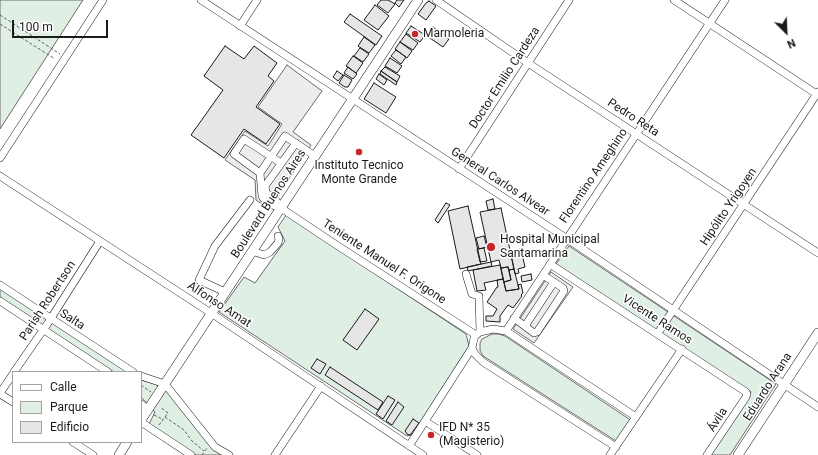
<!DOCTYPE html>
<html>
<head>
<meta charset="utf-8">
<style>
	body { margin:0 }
	#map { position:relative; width:818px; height:455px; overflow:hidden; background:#fff; font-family:Roboto,sans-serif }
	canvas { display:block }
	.legend { position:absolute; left:12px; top:371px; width:130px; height:72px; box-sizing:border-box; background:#fff; border:1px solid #a3a3a3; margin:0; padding:5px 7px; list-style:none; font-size:12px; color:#1a1a1a }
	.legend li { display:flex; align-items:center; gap:8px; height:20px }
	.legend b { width:20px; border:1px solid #a3a3a3 }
	.north { position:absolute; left:766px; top:12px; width:40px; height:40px; -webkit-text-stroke:3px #fff; paint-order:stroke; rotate:156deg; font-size:11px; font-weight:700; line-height:16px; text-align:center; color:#1a1a1a }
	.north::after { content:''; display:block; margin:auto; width:14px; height:18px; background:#1a1a1a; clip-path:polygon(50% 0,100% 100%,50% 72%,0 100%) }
	.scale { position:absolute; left:12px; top:20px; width:96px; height:18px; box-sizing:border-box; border:2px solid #1a1a1a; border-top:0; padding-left:5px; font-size:12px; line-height:14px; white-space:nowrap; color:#1a1a1a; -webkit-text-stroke:3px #fff; paint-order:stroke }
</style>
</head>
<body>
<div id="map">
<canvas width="818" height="455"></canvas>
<ul class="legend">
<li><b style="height:5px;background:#fff"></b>Calle</li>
<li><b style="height:11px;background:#e0efe3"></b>Parque</li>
<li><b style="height:11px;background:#e6e6e6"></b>Edificio</li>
</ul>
<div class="north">N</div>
<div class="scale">100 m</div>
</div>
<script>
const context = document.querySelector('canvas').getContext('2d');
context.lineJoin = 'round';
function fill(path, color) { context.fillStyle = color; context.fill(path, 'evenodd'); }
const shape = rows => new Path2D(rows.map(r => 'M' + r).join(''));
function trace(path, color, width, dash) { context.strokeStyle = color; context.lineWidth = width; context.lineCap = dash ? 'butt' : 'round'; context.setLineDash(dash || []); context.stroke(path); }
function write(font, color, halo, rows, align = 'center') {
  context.font = font + ' Roboto,sans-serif'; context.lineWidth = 3; context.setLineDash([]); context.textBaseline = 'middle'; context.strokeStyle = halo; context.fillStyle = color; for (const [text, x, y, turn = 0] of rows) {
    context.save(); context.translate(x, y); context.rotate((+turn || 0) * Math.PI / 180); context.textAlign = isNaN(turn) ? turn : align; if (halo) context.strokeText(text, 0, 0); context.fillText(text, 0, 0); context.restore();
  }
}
const green = shape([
	[0,0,83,0,0,129,0,0],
	[286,215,466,334,469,346,412,435,407,436,219,312,244,277,255,283,285,241,278,227,286,215],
	[569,246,776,384,730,455,710,455,751,392,556,264,569,246],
	[0,288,128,372,114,372,0,297,0,288],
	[492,334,499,334,505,336,629,419,630,420,616,441,483,356,480,351,480,343,482,339,492,334],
	[141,380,155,384,168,392,225,455,196,455,149,424,155,412,141,397,141,380]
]);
fill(green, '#e0efe3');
trace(green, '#6a6a6a', 1);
const parking = shape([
	[287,65,322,91,293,132,311,145,269,209,256,200,255,180,225,160,245,131,268,146,282,124,258,107,287,65],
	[551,272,573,287,534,343,513,329,551,272]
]);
fill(parking, '#ededed');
trace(parking, '#6a6a6a', 1);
const building = shape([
	[381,0,388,0,395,4,388,13,377,5,381,0],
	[397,0,404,0,399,7,395,3,397,0],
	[429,1,436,6,426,20,418,14,426,3,429,1],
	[375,5,389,16,378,30,364,20,375,5],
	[350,14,382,36,376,45,344,22,350,14],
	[411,26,425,35,420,42,406,33,411,26],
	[433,27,449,39,443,47,427,36,433,27],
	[406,34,418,43,413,50,400,42,406,34],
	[364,37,375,45,369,53,358,46,364,37],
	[400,42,412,51,407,58,395,49,400,42],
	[225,46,244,59,254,46,277,63,268,76,274,81,256,107,280,124,266,144,244,129,224,158,191,135,223,90,204,76,225,46],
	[360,48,369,54,363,62,354,56,360,48],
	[396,50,406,57,401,64,391,56,396,50],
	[353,56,363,63,356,73,346,66,353,56],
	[390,58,402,66,397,73,385,66,390,58],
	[348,67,357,74,353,79,344,73,348,67],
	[385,67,400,76,397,82,381,71,385,67],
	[337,71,343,75,338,81,333,77,337,71],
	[381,71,397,82,396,85,380,74,381,71],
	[379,74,387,80,384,85,376,79,379,74],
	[344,75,352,80,348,87,345,87,339,83,344,75],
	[374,83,396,97,386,113,364,99,374,83],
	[493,199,495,209,488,210,486,201,493,199],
	[446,203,450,205,438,223,435,220,446,203],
	[468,206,481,264,460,269,448,211,468,206],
	[501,208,514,269,509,270,508,267,501,268,499,260,491,262,480,212,501,208],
	[484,236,487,247,479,249,476,238,484,236],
	[484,248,487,261,480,262,477,249,484,248],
	[521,249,525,267,518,269,519,273,515,274,511,255,514,255,513,251,521,249],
	[491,262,492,266,468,271,467,267,491,262],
	[500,265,503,279,484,283,486,290,477,291,473,270,500,265],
	[508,267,511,280,504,282,501,268,508,267],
	[514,269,519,289,506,291,504,282,511,280,509,270,514,269],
	[531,274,532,280,522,282,521,276,531,274],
	[503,279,506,291,519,289,518,285,521,284,523,293,521,295,522,296,513,308,508,305,500,316,500,322,486,321,486,316,493,316,497,309,487,302,497,287,498,287,497,280,503,279],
	[365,309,379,319,357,350,343,340,365,309],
	[317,359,326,364,320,374,311,368,317,359],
	[330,367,383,402,378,410,325,375,330,367],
	[388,396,395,400,383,419,376,414,388,396],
	[398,402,404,407,392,425,386,421,398,402],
	[413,419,419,423,411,434,408,435,405,431,413,419]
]);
fill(building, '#e6e6e6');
trace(building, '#1a1a1a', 1);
const minor = shape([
	[201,0,566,238,818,407],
	[436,0,528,63,818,253],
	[674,0,818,95],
	[240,26,257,0],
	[315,156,285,136,260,173,262,196,263,198,272,205,281,208,335,244,476,335],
	[0,158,103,0],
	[459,169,569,0],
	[260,173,234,154,244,139,281,163],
	[0,176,211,313,423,455],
	[281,208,275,199,266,193,265,186,296,143],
	[252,251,264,255,270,252,278,243,279,239,278,236],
	[550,264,746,392,747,394,746,397,707,455],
	[466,274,472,294,479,296,480,332],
	[0,285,133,372],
	[225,292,199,280,215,246,250,200],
	[0,301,108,372],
	[514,318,534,333,537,332,564,291,563,288,543,275],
	[525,326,554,282],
	[506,331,725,0],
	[658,333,818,92],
	[472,348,475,354,483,362,616,447],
	[14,372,48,323,100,241],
	[141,376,165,384,215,447,229,455],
	[0,393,13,374],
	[0,394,13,402],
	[141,404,148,410],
	[425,421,477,455],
	[141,422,191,455],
	[73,442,93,455],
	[409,446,472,348,474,338,476,335,480,332,493,329,506,331,636,417],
	[275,455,321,386],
	[610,455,682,349]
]);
const major = shape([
	[141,420,418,0],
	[119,455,127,442],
	[738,455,818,333]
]);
trace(minor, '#1a1a1a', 8);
trace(major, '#1a1a1a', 10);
trace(shape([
	[0,15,60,54],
	[0,24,55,59],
	[141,385,151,392],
	[154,415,162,419],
	[165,417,184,430,192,441,204,451],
	[159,425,168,413,160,407],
	[202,455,207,448]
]), '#5f5f5f', 1, [3, 2]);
trace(minor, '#fff', 7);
trace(major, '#fff', 9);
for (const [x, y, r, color] of [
	[415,34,4,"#c62828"],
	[359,152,4,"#c62828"],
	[491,247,5,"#c62828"],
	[431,435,4,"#c62828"]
]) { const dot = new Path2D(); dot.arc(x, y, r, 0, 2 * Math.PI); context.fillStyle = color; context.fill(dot); trace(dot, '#fff', 1.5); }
write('12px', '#1a1a1a', '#fff', [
	["Marmoleria",423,34],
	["Instituto Tecnico",359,166,"center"],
	["Monte Grande",359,180,"center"],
	["Hospital Municipal",500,240],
	["Santamarina",500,254],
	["IFD N* 35",439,428],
	["(Magisterio)",439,442]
], 'left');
write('12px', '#1a1a1a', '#fff', [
	["Doctor Emilio Cardeza",505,78,-57],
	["Pedro Reta",633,118,33],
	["Florentino Ameghino",594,176,-56],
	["General Carlos Alvear",500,182,33],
	["Boulevard Buenos Aires",269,204,-57],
	["Hipólito Yrigoyen",729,207,-56],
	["Teniente Manuel F. Origone",384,262,33],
	["Parish Robertson",48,301,-57],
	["Alfonso Amat",219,305,33],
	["Salta",72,320,33],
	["Vicente Ramos",657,320,33],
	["Eduardo Arana",768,387,-57],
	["Ávila",718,420,-57]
]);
</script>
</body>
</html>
